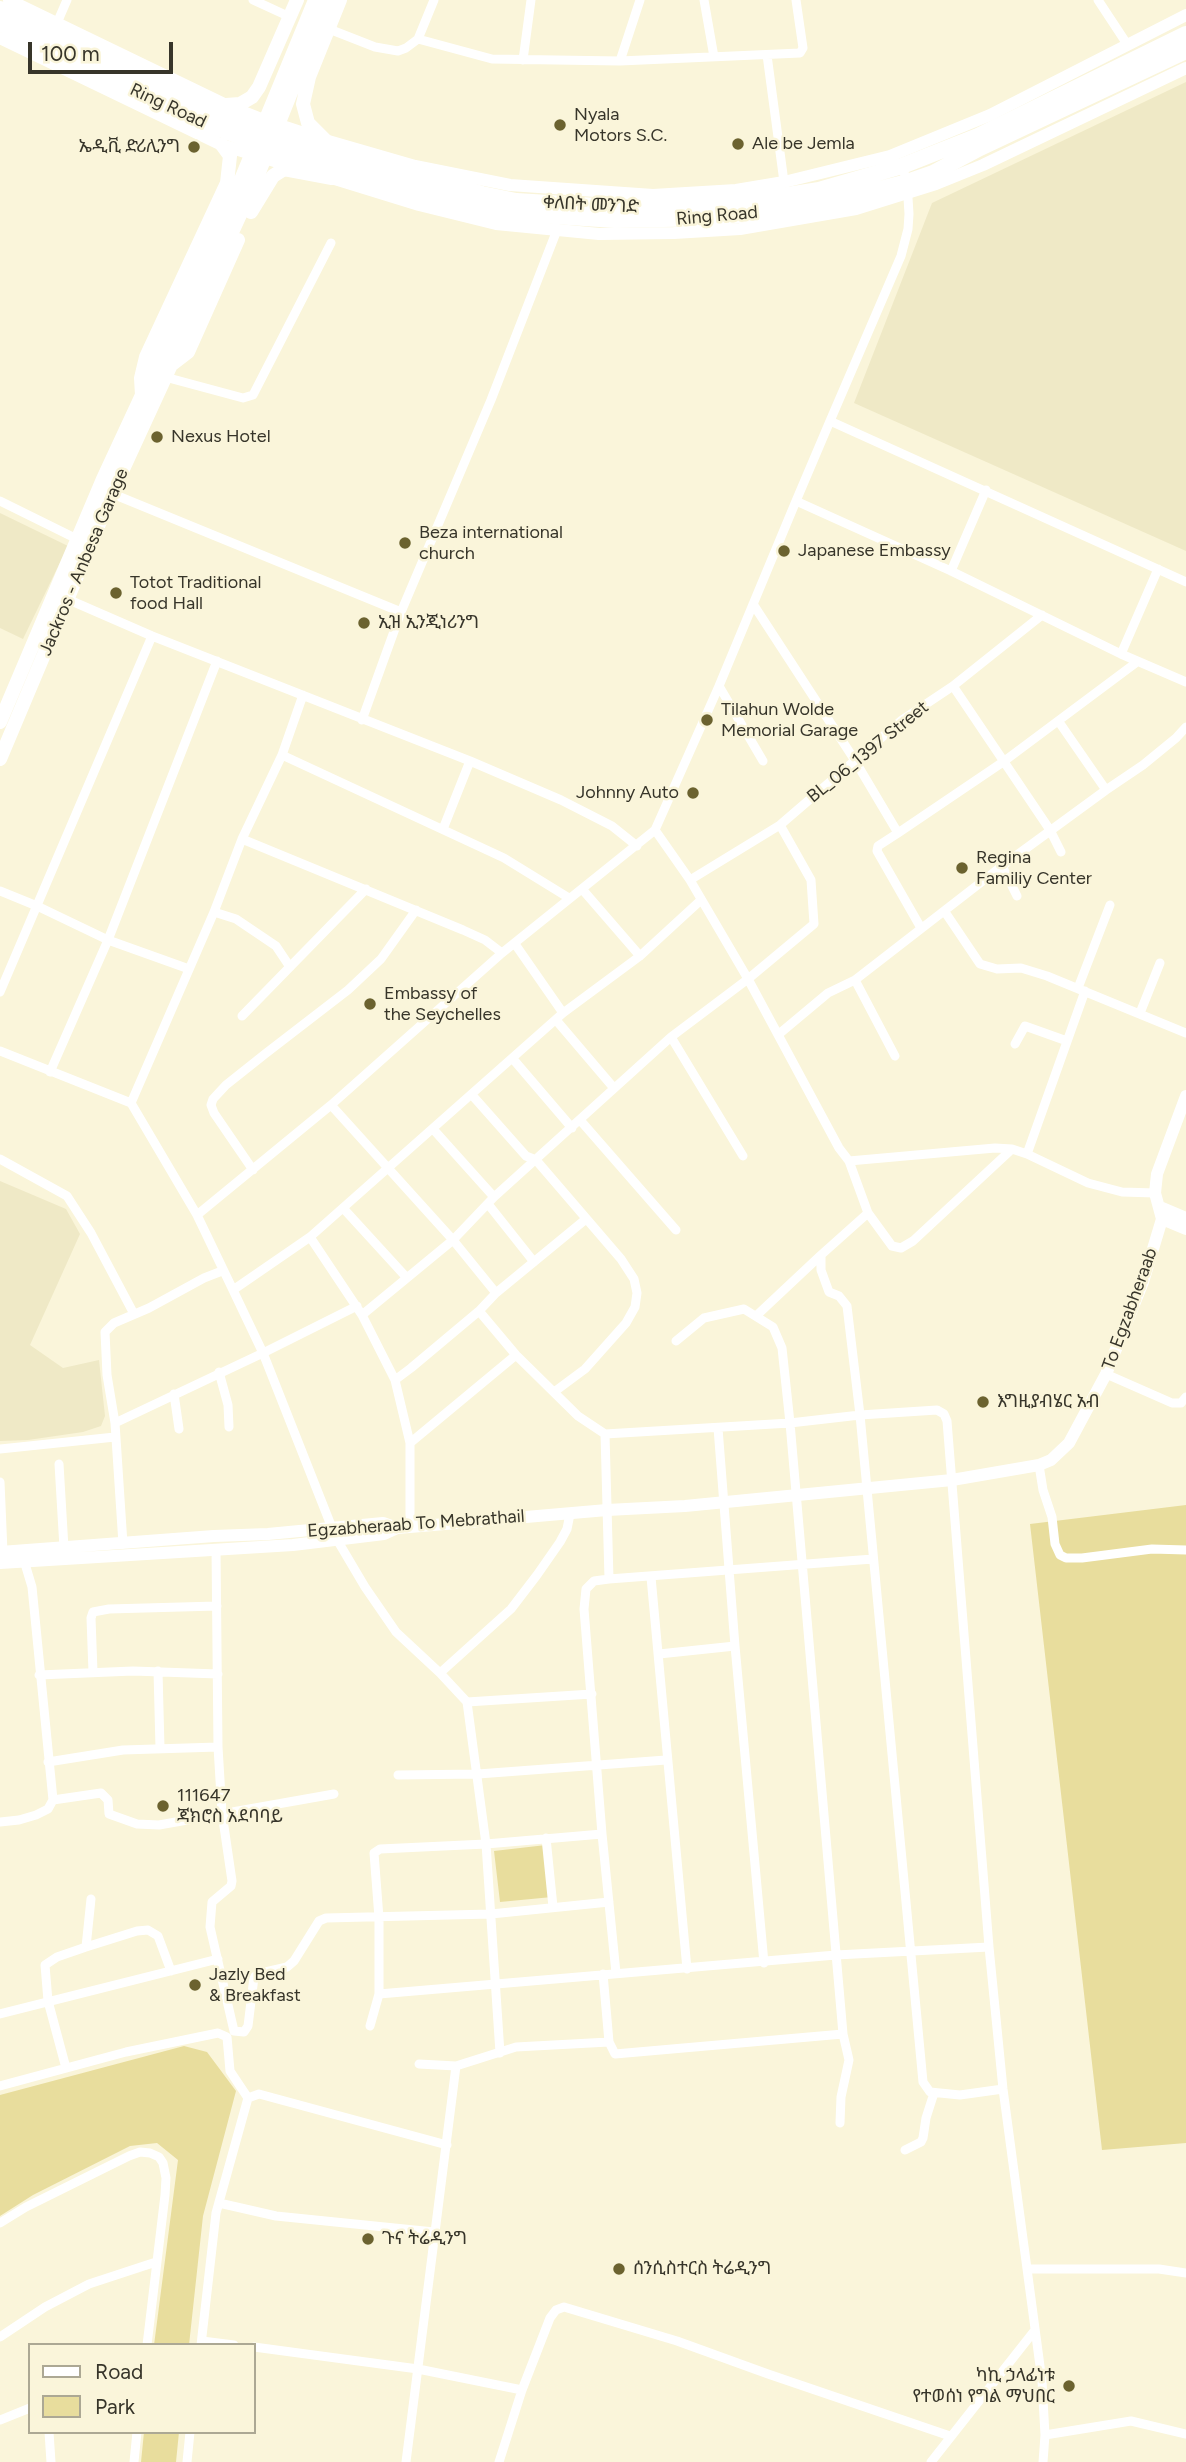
<!DOCTYPE html>
<html>
<head>
<meta charset="utf-8">
<style>
	body { margin:0 }
	#map { position:relative; width:1186px; height:2462px; overflow:hidden; background:#faf5da; font-family:Figtree,sans-serif }
	canvas { display:block }
	.legend { position:absolute; left:28px; top:2343px; width:228px; height:91px; box-sizing:border-box; background:#faf5da; border:2px solid #aca894; margin:0; padding:9px 12px; list-style:none; font-size:21px; color:#37352a }
	.legend li { display:flex; align-items:center; gap:14px; height:35px }
	.legend b { width:35px; border:2px solid #aca894 }
	.scale { position:absolute; left:28px; top:42px; width:145px; height:32px; box-sizing:border-box; border:4px solid #37352a; border-top:0; padding-left:9px; font-size:21px; line-height:24px; white-space:nowrap; color:#37352a; -webkit-text-stroke:5px #faf5da; paint-order:stroke }
</style>
</head>
<body>
<div id="map">
<canvas width="1186" height="2462"></canvas>
<ul class="legend">
<li><b style="height:9px;background:#fff"></b>Road</li>
<li><b style="height:19px;background:#e8dd9d"></b>Park</li>
</ul>
<div class="scale">100 m</div>
</div>
<script>
const context = document.querySelector('canvas').getContext('2d');
context.lineJoin = 'round';
function fill(path, color) { context.fillStyle = color; context.fill(path, 'evenodd'); }
const shape = rows => new Path2D(rows.map(r => 'M' + r).join(''));
function trace(path, color, width, dash) { context.strokeStyle = color; context.lineWidth = width; context.lineCap = dash ? 'butt' : 'round'; context.setLineDash(dash || []); context.stroke(path); }
function write(font, color, halo, rows, align = 'center') {
  context.font = font + ' Figtree,"Noto Sans Ethiopic",sans-serif'; context.lineWidth = 5; context.setLineDash([]); context.textBaseline = 'middle'; context.strokeStyle = halo; context.fillStyle = color; for (const [text, x, y, turn = 0] of rows) {
    context.save(); context.translate(x, y); context.rotate((+turn || 0) * Math.PI / 180); context.textAlign = isNaN(turn) ? turn : align; if (halo) context.strokeText(text, 0, 0); context.fillText(text, 0, 0); context.restore();
  }
}
fill(shape([
	[1186,82,1186,551,854,403,932,203],
	[0,513,68,546,23,639,0,628],
	[0,1181,66,1209,80,1234,30,1345,63,1368,99,1360,105,1416,101,1426,83,1432,28,1440,0,1441]
]), '#efe9c6');
fill(shape([
	[1186,1505,1186,2143,1102,2150,1030,1524],
	[546,1845,552,1897,500,1902,494,1851],
	[184,2046,207,2052,236,2091,203,2216,189,2345,154,2345,178,2160,157,2143,130,2146,33,2195,0,2216,0,2095],
	[144,2432,179,2432,176,2462,141,2462]
]), '#e8dd9d');
trace(shape([
	[253,0,290,17],
	[704,0,714,57],
	[1098,0,1127,44],
	[57,23,67,0],
	[329,29,375,47,398,51,406,48,418,39,434,0],
	[418,39,492,59,620,61,800,53,803,48,796,0],
	[767,55,784,182],
	[523,60,531,0],
	[620,61,640,0],
	[165,377,243,398,253,395,331,243],
	[830,421,901,256,908,229,909,214,907,182,902,166],
	[108,492,401,612],
	[0,501,77,539],
	[796,501,830,421,1186,582],
	[951,571,986,490],
	[67,599,152,636,470,761,561,800,612,826,637,846],
	[753,604,854,759,898,833,1003,762,1137,662],
	[1121,654,1158,569],
	[719,686,763,761],
	[953,686,1050,830,1061,852],
	[362,720,401,612,491,400,557,230],
	[1059,722,1106,790],
	[282,755,504,858,569,898],
	[443,829,470,761],
	[655,830,690,880,748,979,839,1148,849,1161,995,1148,1012,1149,1027,1154],
	[898,833,878,846,877,851,921,928],
	[242,839,463,930,485,940,502,953],
	[1002,866,1017,896],
	[690,880,780,825,902,720,953,686,1042,615],
	[582,889,640,956],
	[0,891,37,906,108,940,189,969],
	[214,912,236,919,276,946,290,967],
	[945,912,980,964,997,969,1021,968,1047,976,1186,1033],
	[515,944,563,1013],
	[855,980,895,1056],
	[1078,988,1110,905],
	[1085,991,1027,1154,1088,1183,1122,1192,1155,1193],
	[0,992,152,636],
	[1140,1013,1160,963],
	[242,1016,366,889],
	[556,1020,613,1087],
	[779,1034,828,993,855,980,1002,866,1106,790,1143,765,1176,738,1186,727],
	[1015,1044,1025,1026,1067,1041],
	[0,1051,131,1103,197,1215,233,1290,263,1353,336,1538,365,1587,396,1632,440,1673,467,1702,486,1844,500,2053],
	[513,1059,572,1128],
	[50,1072,108,940,217,661],
	[472,1095,526,1156,536,1160,621,1259,634,1279,637,1293,635,1307,626,1323,585,1369,554,1392],
	[131,1103,214,912,242,839,282,755,303,695],
	[331,1105,453,1240,496,1293],
	[580,1120,676,1230],
	[433,1129,494,1197],
	[743,1156,671,1037,748,979,814,924,811,880,780,825],
	[0,1159,67,1196,91,1233,134,1314],
	[849,1161,868,1213,892,1246,901,1248,913,1241,1012,1149],
	[253,1170,214,1113,211,1105,213,1099,226,1085,265,1054,348,990,381,959,416,910],
	[488,1204,534,1262],
	[343,1208,407,1278],
	[868,1213,821,1255,821,1270,829,1292,839,1296,847,1306,860,1415,937,1410,944,1414,947,1421,989,1947,1003,2089,1042,2381,1045,2435,1043,2462],
	[197,1215,331,1105,502,953,655,830,719,686,796,501,951,571,1121,654,1186,682],
	[310,1237,362,1315,395,1380,410,1443,410,1527],
	[233,1290,310,1237,563,1013,640,956,701,900],
	[479,1311,516,1355,578,1416,605,1434,790,1423,782,1348,773,1327,744,1309,704,1318,676,1341],
	[362,1315,453,1240,494,1197,671,1037],
	[756,1316,821,1255],
	[219,1372,228,1405,229,1427],
	[1106,1374,1172,1403,1181,1403,1186,1397],
	[395,1380,411,1368,479,1311,496,1293,586,1219],
	[174,1394,179,1429],
	[115,1423,263,1353,357,1306],
	[718,1428,735,1646,764,1963],
	[605,1434,609,1579],
	[410,1443,516,1355],
	[0,1449,115,1437],
	[59,1464,64,1548],
	[1039,1465,1043,1490,1052,1517,1055,1544,1060,1555,1066,1558,1082,1558,1152,1549,1186,1550],
	[0,1482,3,1552],
	[123,1544,115,1423,107,1375,105,1332,114,1323,149,1308,204,1278,222,1271],
	[216,1549,218,1747,222,1813,232,1881,231,1886,212,1902,210,1927,234,2031,244,2032,248,2026,254,1977,261,1973,287,1967,294,1961,319,1921,326,1918,491,1914,609,1902],
	[651,1577,687,1969],
	[659,1654,735,1646],
	[158,1671,160,1748],
	[93,1672,91,1618,93,1612,109,1609,217,1606],
	[440,1673,511,1609,537,1575,560,1542,567,1529,570,1514],
	[39,1675,133,1671,218,1674],
	[467,1702,592,1694],
	[48,1762,123,1750,218,1747],
	[398,1775,478,1774,666,1760],
	[53,1800,101,1793,108,1800,109,1814,137,1824,159,1825,334,1794],
	[0,1822,19,1820,36,1815,48,1809,53,1800,32,1587,23,1557],
	[546,1838,553,1907],
	[86,1947,91,1899],
	[616,1973,602,1834,584,1609,586,1589,594,1581,609,1579,873,1559],
	[603,1974,609,2042,615,2054,843,2034,790,1423,860,1415,923,2082,930,2092,960,2095,1003,2089],
	[379,1994,836,1955,989,1947],
	[0,2014,218,1959],
	[370,2026,379,1994,379,1918,374,1853,380,1849,486,1844,602,1834],
	[419,2064,456,2066,516,2047,609,2042],
	[66,2068,48,2001,45,1965,57,1957,86,1947,137,1931,148,1930,158,1936,171,1971],
	[0,2086,126,2052,218,2033,227,2037,230,2071,248,2098],
	[840,2123,841,2097,849,2060,843,2034],
	[905,2150,921,2142,923,2138,926,2118,934,2093],
	[219,2203,276,2216,434,2232],
	[0,2223,26,2207,129,2156,140,2152,150,2153,159,2157,163,2163,166,2178,165,2195,147,2345],
	[1028,2269,1159,2269,1186,2273],
	[0,2337,45,2307,89,2284,156,2262],
	[202,2341,234,2345],
	[201,2345,216,2213,248,2098,259,2094,447,2145],
	[254,2347,418,2369,522,2390],
	[0,2420,30,2408],
	[49,2432,51,2462],
	[1045,2435,1131,2421,1186,2434],
	[134,2462,137,2432],
	[187,2462,190,2432],
	[406,2462,456,2066],
	[499,2462,522,2390,550,2318,556,2310,564,2307,677,2341,768,2374,950,2436],
	[931,2462,1035,2330]
]), '#fff', 9);
trace(shape([
	[9,0,226,105,264,120,325,140,415,166,510,185,653,195,736,190,784,182,890,156,990,115,1186,15],
	[0,38,222,145,294,167],
	[325,176,419,205,496,224,599,234,674,233,740,229,856,209,936,184,983,165,1186,68],
	[1160,1207,1186,1218],
	[1162,1219,1186,1229],
	[0,1552,214,1536,268,1534,383,1523,397,1528,410,1527,607,1510,685,1506,952,1480,1039,1465,1051,1460,1069,1443,1106,1374,1143,1282,1162,1219,1155,1193,1157,1174,1186,1096],
	[0,1563,293,1545,384,1534,397,1528]
]), '#fff', 12);
trace(shape([
	[226,105,240,104,252,97,259,87,297,0],
	[325,140,308,123,303,104,309,77,340,0],
	[251,212,273,176,284,169,332,178],
	[171,365,188,352,238,240],
	[142,395,141,378,146,357,227,183,230,156,222,145],
	[0,722,103,479,233,199,315,0],
	[0,759,112,493,256,180,328,0]
]), '#fff', 14);
trace(shape([
	[0,9,188,100,257,130,482,194,516,201,628,208,739,203,819,190,902,166,978,136,1186,34],
	[0,23,191,118,281,152,452,202,509,213,615,220,710,218,777,211,842,199,907,182,933,173,980,148,1186,51]
]), '#fff', 16);
for (const [x, y, r, color] of [
	[560,125,7,"#6b622f"],
	[738,144,7,"#6b622f"],
	[194,147,7,"#6b622f"],
	[157,437,7,"#6b622f"],
	[405,543,7,"#6b622f"],
	[784,551,7,"#6b622f"],
	[116,593,7,"#6b622f"],
	[364,623,7,"#6b622f"],
	[707,720,7,"#6b622f"],
	[693,793,7,"#6b622f"],
	[962,868,7,"#6b622f"],
	[370,1004,7,"#6b622f"],
	[983,1402,7,"#6b622f"],
	[163,1806,7,"#6b622f"],
	[195,1985,7,"#6b622f"],
	[368,2239,7,"#6b622f"],
	[619,2269,7,"#6b622f"],
	[1069,2386,7,"#6b622f"]
]) { const dot = new Path2D(); dot.arc(x, y, r, 0, 2 * Math.PI); context.fillStyle = color; context.fill(dot); trace(dot, '#faf5da', 2.5); }
write('18px', '#37352a', '#faf5da', [
	["Ring Road",168,106,25],
	["ቀለበት መንገድ",591,205,3],
	["Ring Road",717,216,-5],
	["Jackros - Anbesa Garage",84,562,-67],
	["BL_06_1397 Street",868,752,-39],
	["To Egzabheraab",1130,1309,-70],
	["Egzabheraab To Mebrathail",416,1524,-4]
]);
write('18px', '#37352a', '#faf5da', [
	["Nyala",574,115],
	["Motors S.C.",574,136],
	["Ale be Jemla",752,144],
	["ኤዲቪ ድሪሊንግ",180,147,"right"],
	["Nexus Hotel",171,437],
	["Beza international",419,533],
	["church",419,554],
	["Japanese Embassy",798,551],
	["Totot Traditional",130,583],
	["food Hall",130,604],
	["ኢዝ ኢንጂነሪንግ",378,623],
	["Tilahun Wolde",721,710],
	["Memorial Garage",721,731],
	["Johnny Auto",679,793,"right"],
	["Regina",976,858],
	["Familiy Center",976,879],
	["Embassy of",384,994],
	["the Seychelles",384,1015],
	["እግዚያብሄር አብ",997,1402],
	["111647",177,1796],
	["ጃክሮስ አደባባይ",177,1817],
	["Jazly Bed",209,1975],
	["& Breakfast",209,1996],
	["ጉና ትሬዲንግ",382,2239],
	["ሰንሲስተርስ ትሬዲንግ",633,2269],
	["ካኪ ኃላፊነቱ",1055,2376,"right"],
	["የተወሰነ የግል ማህበር",1055,2397,"right"]
], 'left');
</script>
</body>
</html>
